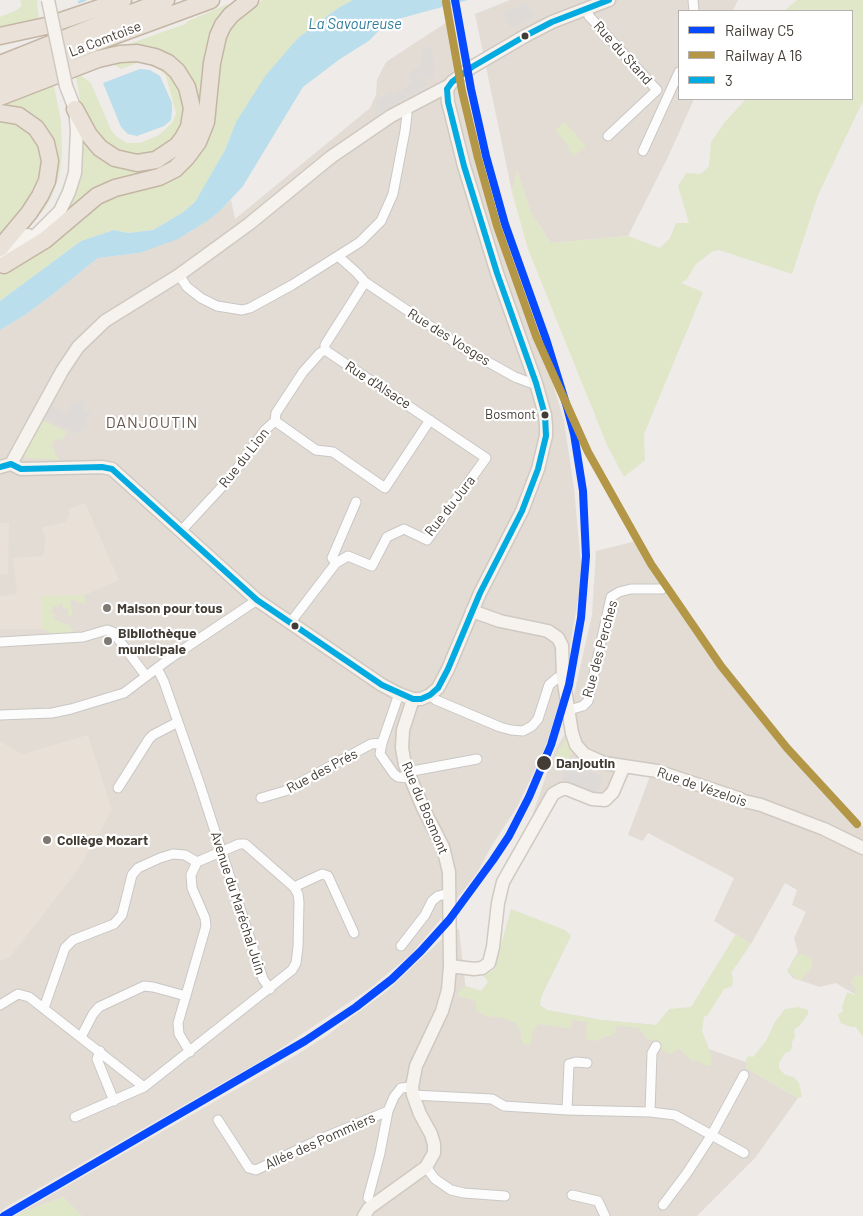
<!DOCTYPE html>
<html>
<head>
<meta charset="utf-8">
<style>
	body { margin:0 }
	#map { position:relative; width:863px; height:1216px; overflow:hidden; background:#eeebe8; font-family:Barlow,sans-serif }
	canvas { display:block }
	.legend { position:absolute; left:678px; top:10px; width:175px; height:90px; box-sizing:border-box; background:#fff; border:1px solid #b4b1ae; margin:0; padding:6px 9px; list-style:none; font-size:15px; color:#433c35 }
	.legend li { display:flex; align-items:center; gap:10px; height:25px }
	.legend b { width:25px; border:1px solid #b4b1ae }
</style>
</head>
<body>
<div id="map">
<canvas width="863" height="1216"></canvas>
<ul class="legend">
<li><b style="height:6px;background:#0749ff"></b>Railway C5</li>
<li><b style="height:6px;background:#b39746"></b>Railway A 16</li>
<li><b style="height:6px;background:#03abe0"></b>3</li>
</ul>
</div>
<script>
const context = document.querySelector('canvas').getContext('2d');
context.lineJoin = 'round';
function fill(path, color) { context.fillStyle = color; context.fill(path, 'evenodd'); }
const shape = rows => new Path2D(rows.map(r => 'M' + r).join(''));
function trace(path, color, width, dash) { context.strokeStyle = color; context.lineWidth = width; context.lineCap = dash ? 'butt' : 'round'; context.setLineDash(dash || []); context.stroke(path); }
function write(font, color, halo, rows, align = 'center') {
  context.font = font + ' Barlow,sans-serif'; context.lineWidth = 4.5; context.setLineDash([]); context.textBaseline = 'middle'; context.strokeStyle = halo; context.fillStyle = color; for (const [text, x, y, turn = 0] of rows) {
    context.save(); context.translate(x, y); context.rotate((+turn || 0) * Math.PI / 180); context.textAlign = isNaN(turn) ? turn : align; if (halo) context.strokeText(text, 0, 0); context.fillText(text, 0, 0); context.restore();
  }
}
fill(shape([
	[510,0,738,0,733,11,679,11,679,99,694,99,668,157,628,236,551,243,531,213,517,171,512,192,475,14],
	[447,22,495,217,515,279,551,377,564,421,574,488,582,576,562,692,549,736,541,757,517,807,491,847,477,873,441,919,411,954,369,989,271,1055,8,1206,0,1212,0,330,25,315,52,295,98,258,139,253,190,232,220,211,231,200,235,219,370,108,376,95,377,80,386,62],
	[640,540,688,615,742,688,817,781,863,827,863,999,836,983,820,987,793,978,787,971,798,952,794,938,806,912,792,905,797,890,785,883,751,944,714,921,734,878,648,833,643,841,628,835,650,776,637,774,628,775,616,800,608,806,597,807,567,795,560,797,550,810,533,813,555,750,565,734,592,615,596,551],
	[459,929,466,992,547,1010,601,1020,656,1025,692,1036,709,1049,748,1063,746,1068,798,1098,755,1158,697,1216,82,1216,63,1197,16,1215,298,1054,329,1034,387,991,443,938]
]), '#e2dcd5');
fill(shape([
	[85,503,119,580,85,595,42,596,42,629,0,629,0,596,17,594,13,558,43,556,46,540,42,528,65,522,70,515,68,509],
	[0,523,9,523,8,574,0,575],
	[88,735,112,810,78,870,10,957,0,961,0,741,22,754]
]), '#e9e1d7');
fill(shape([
	[20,0,37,0,39,21,0,27,0,17,15,11,22,6],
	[263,0,353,0,338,8,298,38,236,122,225,150,199,196,195,202,182,213,153,230,128,233,114,230,81,241,0,301,0,275,28,259,97,203,179,172,227,29,251,7],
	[797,0,863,0,863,101,818,195,792,274,719,250,713,251,696,264,687,279,681,283,703,292,644,434,645,460,624,477,607,445,528,249,512,192,517,170,531,213,551,243,628,236,660,248,670,238,676,223,689,223,678,186,686,173,701,174,709,166,711,142,725,122,746,99,852,99,852,11,784,11],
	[228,4,230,9,204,107,176,161,49,231,59,216,80,132,98,152,169,157,195,90,131,47,129,44,185,24,188,21],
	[143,58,164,67,176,78,186,103,185,121,175,138,155,153,127,157,96,136,81,106,75,71,91,83,111,130,117,137,127,143,140,143,159,135,172,123,176,113,166,76,160,70,147,63,137,63,121,69,115,65,114,59],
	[53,81,61,121,62,155,59,177,52,196,43,211,17,238,38,205,52,143,0,105],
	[0,121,23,124,40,145,44,172,27,205,0,241],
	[565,122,586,146,574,156,568,149,569,147,555,130],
	[42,420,67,432,62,440,58,438,56,441,54,440,51,447,54,448,55,454,60,460,25,458,26,449],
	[85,595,85,604,74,600,70,601,73,617,68,615,68,609,63,608,63,605,60,603,58,607,54,606,51,612,55,614,54,619,71,626,72,634,51,636,50,631,42,629,42,596],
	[568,735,573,750,565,767,562,766,559,771,556,769,557,766,554,765,558,755,556,754],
	[511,909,565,930,571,936,542,995,540,1005,547,1010,601,1020,656,1025,669,1009,691,1007,736,934,751,944,731,973,733,978,732,986,724,989,708,1015,704,1017,702,1031,711,1054,712,1063,709,1066,704,1065,696,1060,692,1061,679,1049,671,1054,666,1053,653,1040,647,1039,639,1028,616,1026,616,1032,611,1036,605,1036,604,1038,595,1041,590,1040,586,1038,587,1022,572,1020,572,1027,567,1028,539,1024,534,1029,530,1046,522,1043,520,1030,516,1023,502,1018,485,1016,476,1010,476,1002,470,999,457,996,459,991,466,986,481,991,488,982,483,975,494,970],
	[803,954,811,958,813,966,800,981,787,971,797,955],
	[855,975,863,976,863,1037,856,1027,851,1027,841,1023,838,1015,843,1011,842,1007,847,992,854,995,856,989,851,983],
	[798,1007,808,1010,808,1014,800,1025,794,1030,795,1037,792,1042,792,1048,789,1052,785,1053,779,1063,779,1068,785,1075,794,1077,799,1083,802,1097,798,1098,746,1068,748,1063,745,1061,748,1056,753,1057,766,1041,775,1022,785,1009],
	[63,1197,82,1216,14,1216,16,1215]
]), '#e0e7c9');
fill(shape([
	[526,3,534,17,511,28,504,13],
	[431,46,434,61,430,65,435,68,433,79,422,76,420,80,424,78,428,84,378,114,375,109,379,106,376,101,391,92,394,96,412,83,408,75,424,62,421,57,424,55,421,49],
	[81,399,86,402,82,409,90,413,79,434,44,417,50,405,66,415,73,402,78,404],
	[570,762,603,777,595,794,562,779]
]), '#dddad8');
fill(shape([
	[353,0,468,0,398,19,384,25,370,40,340,59,303,87,243,186,220,211,207,221,178,239,156,247,139,253,98,258,52,295,25,315,0,330,0,301,81,241,114,230,128,233,153,230,182,213,195,202,225,150,236,122,266,75,298,38,338,8],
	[140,69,150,70,160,76,172,103,172,111,171,120,164,126,137,136,128,134,121,127,103,83]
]), '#badeeb');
trace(shape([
	[79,2,85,0]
]), '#badeeb', 2.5);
const street = shape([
	[693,0,694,11],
	[587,9,589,16,657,90,608,136],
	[643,151,679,72],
	[338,256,357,273,365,282,463,348,515,377,531,383,536,383],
	[179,275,187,287,201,298,217,306,242,310,250,308,292,285,360,242,381,221,393,194,405,131,407,115,406,108],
	[325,350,486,458,427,540,404,529,387,537,372,566,348,556,336,563],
	[325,350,325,345,328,340,365,282],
	[275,421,316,450,333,452,385,488,430,420],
	[181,531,231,477,265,430,275,421,276,413,303,372,320,353,325,350],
	[290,623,336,563,332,558,356,502],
	[0,642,83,637,107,630,113,632,146,676],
	[157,668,164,682,199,782,263,979,270,989],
	[399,694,382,743,380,754,394,774,398,777,409,778],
	[430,695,436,700,500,727,511,730,523,731,532,726,538,719,549,685,557,678,563,677],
	[569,710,583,706,588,701,611,597,619,592,631,589,662,589],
	[0,715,52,713,71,709,124,693,169,659,257,600],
	[407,772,477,759],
	[118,788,149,739,153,735,178,722],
	[261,798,285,791,371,744,382,743],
	[294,887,322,874,328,876,354,933],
	[401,946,425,915,432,901,438,896,450,893],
	[0,1005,18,994,29,997,144,1087],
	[44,1008,65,948,73,940,114,924,122,915,132,875,138,868,160,858,173,854,185,855,197,862,239,844,245,844,294,887,298,894,299,902,298,947,296,963,292,970,144,1087,75,1117],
	[81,1037,93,1014,99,1007,144,986,153,987,186,996],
	[100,1051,97,1059,114,1101],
	[190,1052,179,1034,178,1023,206,926,205,918,192,888,191,875,197,862],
	[413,1095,492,1099,504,1106,567,1110,650,1112,675,1115,744,1153],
	[567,1110,569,1064,576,1062,587,1063],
	[650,1112,652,1053,656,1046],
	[218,1120,249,1168,256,1170,318,1140,388,1111],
	[426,1167,435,1179,451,1190,464,1193,505,1196],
	[572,1195,598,1201,605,1216],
	[368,1198,380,1153,388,1111,394,1097,401,1088,412,1087],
	[663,1205,687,1173,711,1136,744,1075]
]);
const secondary = shape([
	[24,247,60,211,69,192,75,173,77,130,75,109,66,86],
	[0,258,28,235],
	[11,464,62,371,78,347,105,321,179,275,249,224,331,157,391,116,450,85],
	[0,467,11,464,21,469,102,467,112,469,257,600,382,685,399,694,413,699,421,699,430,695,438,688,448,669,480,593,522,511,538,469,546,436,546,426,545,415,536,383,497,273,464,166,448,102,447,89,452,82,472,67,525,36,552,22,609,0],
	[472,611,500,621,548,631,558,638,562,646,563,677,572,733,576,745,584,754,604,763,657,771,738,798,744,801,761,805,824,829,863,848],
	[450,966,474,969,482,968,489,963,493,947,498,903,503,882,553,794,562,789,567,789,592,799,605,800,613,792,624,766],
	[364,1216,369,1208,426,1167,434,1153,434,1144,431,1134,420,1114,413,1095,412,1087,416,1066,442,1011,448,990,450,966,449,872,443,847,423,808,405,765,402,748,403,730,413,699]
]);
const highway = shape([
	[0,36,46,26,123,0],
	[0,64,83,31,166,0],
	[0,81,86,46,211,0],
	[0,97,98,59,120,54,137,53,155,57,168,63,177,71,187,87,192,108,189,127,183,138,177,146,156,160,137,163,115,158,100,148,89,135,75,109],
	[0,113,19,116,36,128,46,143,50,161,47,181,40,196,29,213,0,248],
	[4,265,45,240,97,196,115,188,159,177,175,169,187,157,198,142,206,122,212,63,218,36,223,25,231,15,250,0]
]);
trace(street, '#cac7c4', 11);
trace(secondary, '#cfc9c1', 15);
trace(highway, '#c5b5a4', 19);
trace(street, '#fcfcfc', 9);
trace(secondary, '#f6f2ed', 12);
trace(highway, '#eae2d9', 16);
const secondaryBridge = shape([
	[48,0,66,86]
]);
trace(secondaryBridge, '#cfc9c1', 15, []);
trace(secondaryBridge, '#f6f2ed', 12);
trace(shape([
	[0,467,11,464,21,469,102,467,112,469,257,600,382,685,413,699,421,699,430,695,438,688,448,669,480,593,522,511,538,469,546,436,545,415,536,383,497,273,464,166,448,102,447,89,452,82,472,67,525,36,552,22,609,0]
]), '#03abe0', 6);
trace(shape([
	[4,1216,305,1041,356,1007,392,979,421,951,449,920,493,860,509,836,529,797,551,745,569,685,581,618,586,556,583,491,574,434,567,407,546,339,505,224,486,156,471,89,455,0]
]), '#0749ff', 8);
trace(shape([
	[446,2,462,91,478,158,497,226,536,336,588,452,651,564,721,666,787,748,857,824]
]), '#b39746', 8);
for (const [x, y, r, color] of [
	[525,36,4.5,"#433c35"],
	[545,415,4.5,"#433c35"],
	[107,608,5,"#7f7974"],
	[295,626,4.5,"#433c35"],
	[108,641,5,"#7f7974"],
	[544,763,8,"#433c35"],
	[47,840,5,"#7f7974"]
]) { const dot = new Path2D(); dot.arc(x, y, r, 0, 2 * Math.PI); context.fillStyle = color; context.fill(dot); trace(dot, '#fff', 2); }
write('13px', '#433c35', '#fff', [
	["Bosmont",536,415]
], 'right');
write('14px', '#433c35', '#fff', [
	["La Comtoise",105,39,-21],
	["Rue du Stand",623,53,48],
	["Rue des Vosges",449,337,32],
	["Rue d'Alsace",378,385,33],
	["Rue du Lion",244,458,-52],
	["Rue du Jura",450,506,-52],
	["Rue des Perches",600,649,-75],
	["Rue des Prés",322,771,-28],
	["Rue de Vézelois",702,787,19],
	["Rue du Bosmont",425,808,67],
	["Avenue du Maréchal Juin",238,903,72],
	["Allée des Pommiers",320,1141,-24]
]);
write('bold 14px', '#433c35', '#fff', [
	["Maison pour tous",117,608],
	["Bibliothèque",118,633],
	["municipale",118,649],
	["Collège Mozart",57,840]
], 'left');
write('bold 14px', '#433c35', '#fff', [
	["Danjoutin",556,763]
], 'left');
write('italic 15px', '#307d9b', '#fff', [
	["La Savoureuse",355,24]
]);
context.letterSpacing = '1px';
write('16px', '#66584d', '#fff', [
	["DANJOUTIN",152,423]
]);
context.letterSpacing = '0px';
</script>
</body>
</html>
